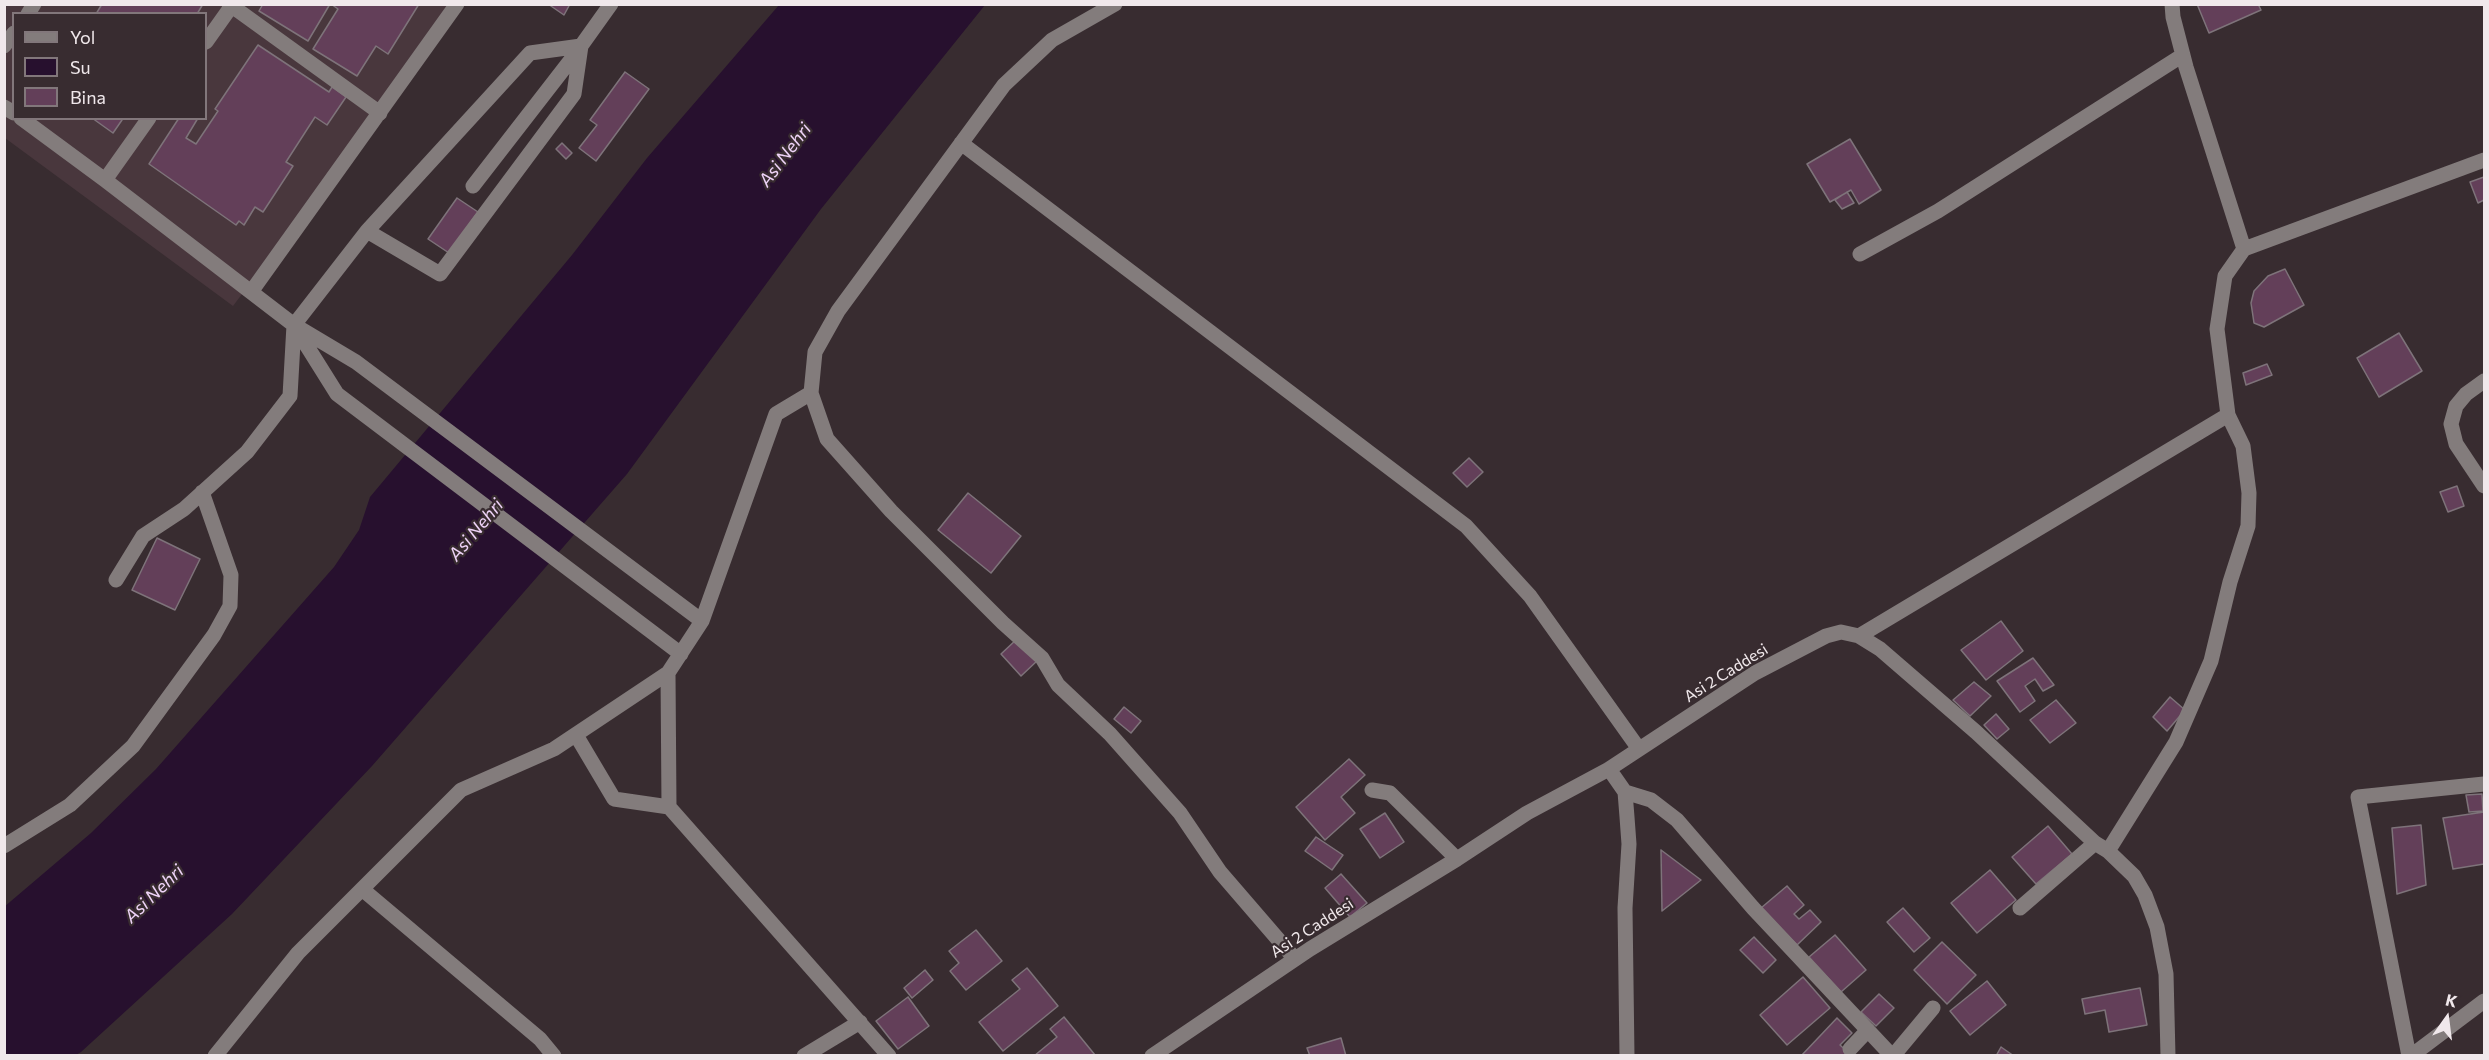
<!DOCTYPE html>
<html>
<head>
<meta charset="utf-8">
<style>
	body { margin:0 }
	#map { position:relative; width:2489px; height:1060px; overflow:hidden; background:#382c30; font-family:Commissioner,sans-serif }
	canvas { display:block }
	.frame { position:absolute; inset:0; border:6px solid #f0e8eb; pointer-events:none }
	.legend { position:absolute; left:12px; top:12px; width:195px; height:108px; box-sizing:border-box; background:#382c30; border:2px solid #82777b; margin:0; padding:8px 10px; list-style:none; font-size:18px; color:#f0e8eb }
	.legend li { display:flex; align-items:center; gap:12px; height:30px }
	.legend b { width:30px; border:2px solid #82777b }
	.north { position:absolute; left:2417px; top:988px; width:60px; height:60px; -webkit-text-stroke:4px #382c30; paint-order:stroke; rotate:14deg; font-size:16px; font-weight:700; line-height:24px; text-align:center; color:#f0e8eb }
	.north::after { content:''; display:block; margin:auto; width:21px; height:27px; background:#f0e8eb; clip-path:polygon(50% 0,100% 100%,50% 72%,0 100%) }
</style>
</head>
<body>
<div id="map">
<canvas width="2489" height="1060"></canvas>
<div class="frame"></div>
<ul class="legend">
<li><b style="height:8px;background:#837c7c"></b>Yol</li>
<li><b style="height:16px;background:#27102e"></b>Su</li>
<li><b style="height:16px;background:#633f59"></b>Bina</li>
</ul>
<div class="north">K</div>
</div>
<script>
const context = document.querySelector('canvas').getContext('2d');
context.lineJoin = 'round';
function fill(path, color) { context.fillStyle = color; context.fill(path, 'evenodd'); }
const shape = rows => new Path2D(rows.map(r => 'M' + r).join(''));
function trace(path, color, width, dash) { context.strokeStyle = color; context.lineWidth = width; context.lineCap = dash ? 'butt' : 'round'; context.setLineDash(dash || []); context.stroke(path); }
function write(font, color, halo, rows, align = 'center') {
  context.font = font + ' Commissioner,sans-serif'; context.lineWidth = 4.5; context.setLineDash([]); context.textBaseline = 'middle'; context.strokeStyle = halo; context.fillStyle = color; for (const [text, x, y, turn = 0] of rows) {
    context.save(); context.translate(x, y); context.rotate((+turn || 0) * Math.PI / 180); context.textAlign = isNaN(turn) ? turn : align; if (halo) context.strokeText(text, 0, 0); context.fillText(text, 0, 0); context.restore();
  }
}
fill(shape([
	[5,5,460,5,233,306,5,138],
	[14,14,206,14,206,118,14,118]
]), '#49373d');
fill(shape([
	[779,5,985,5,821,209,627,474,372,766,232,914,81,1052,74,1056,5,1055,4,907,91,833,156,769,334,567,359,530,370,497,572,255,647,158]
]), '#27102e');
const building = shape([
	[102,4,203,4,197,14,96,14,102,4],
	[263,4,330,4,308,41,259,11,263,4],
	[331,4,419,4,388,54,376,46,357,76,313,49,338,9,331,4],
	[548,4,570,4,564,15,548,4],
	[2197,4,2258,4,2261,10,2209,33,2197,4],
	[258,45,329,92,332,87,346,97,327,125,315,117,286,162,293,166,263,212,255,207,244,225,239,221,236,225,149,164,179,118,198,118,186,138,196,144,218,111,215,109,258,45],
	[625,72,649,89,596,161,579,148,597,125,590,120,625,72],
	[92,118,119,118,122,120,113,133,92,118],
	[1850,139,1881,190,1859,204,1851,190,1830,202,1807,164,1850,139],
	[562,143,572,153,566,159,556,149,562,143],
	[2484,177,2484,200,2478,203,2470,182,2484,177],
	[1847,192,1854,203,1842,209,1835,200,1847,192],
	[457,198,478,212,449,253,428,239,457,198],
	[2285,269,2304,305,2264,327,2254,323,2251,303,2254,291,2268,276,2285,269],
	[2399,333,2422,371,2379,397,2357,358,2399,333],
	[2267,364,2272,375,2246,385,2243,373,2267,364],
	[1469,458,1483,472,1467,487,1453,473,1469,458],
	[2457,486,2464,506,2448,512,2440,492,2457,486],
	[968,493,1021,536,991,573,938,530,968,493],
	[157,538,200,559,175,610,132,590,157,538],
	[2001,621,2023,651,1986,680,1961,650,2001,621],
	[1018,638,1038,660,1021,676,1001,654,1018,638],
	[2033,658,2054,685,2043,691,2035,679,2025,686,2035,701,2020,712,1997,681,2033,658],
	[1974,682,1991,696,1970,716,1953,700,1974,682],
	[2170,697,2185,710,2167,731,2153,717,2170,697],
	[2056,700,2076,723,2050,743,2030,720,2056,700],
	[1124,707,1141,721,1131,733,1114,719,1124,707],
	[1996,714,2009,729,1997,739,1984,725,1996,714],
	[1349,759,1365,775,1341,797,1355,813,1325,840,1296,807,1349,759],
	[2482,794,2483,811,2469,812,2466,795,2482,794],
	[2484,812,2484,864,2453,869,2443,818,2484,812],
	[1385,813,1404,842,1380,858,1360,829,1385,813],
	[2421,825,2426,885,2397,894,2392,828,2421,825],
	[2048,826,2072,854,2036,884,2012,857,2048,826],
	[1316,837,1343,855,1332,870,1305,851,1316,837],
	[1661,850,1701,880,1662,911,1661,850],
	[1990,870,2016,900,1977,933,1951,903,1990,870],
	[1341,874,1367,903,1350,917,1325,888,1341,874],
	[1787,886,1804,905,1794,914,1799,919,1810,910,1821,922,1797,945,1761,908,1787,886],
	[1903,908,1930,938,1914,952,1887,922,1903,908],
	[976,930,1002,961,966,990,950,971,959,963,949,951,976,930],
	[1835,935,1866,970,1841,992,1809,957,1835,935],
	[1754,937,1776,960,1763,973,1740,950,1754,937],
	[1942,942,1976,975,1947,1004,1914,970,1942,942],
	[1027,968,1058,1006,1003,1051,979,1022,1020,989,1012,980,1027,968],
	[925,970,933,980,912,998,904,988,925,970],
	[1803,977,1830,1008,1787,1045,1760,1015,1803,977],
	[1987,981,2006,1005,1970,1035,1950,1011,1987,981],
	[2140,988,2147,1025,2109,1032,2105,1010,2085,1014,2082,999,2140,988],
	[1879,994,1894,1008,1876,1026,1861,1012,1879,994],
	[908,997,929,1026,898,1049,876,1021,908,997],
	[1064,1017,1095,1055,1094,1056,1034,1056,1057,1037,1050,1029,1064,1017],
	[1837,1018,1852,1033,1840,1045,1852,1056,1801,1056,1837,1018],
	[1341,1038,1346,1056,1310,1056,1307,1048,1341,1038],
	[2001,1047,2014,1056,1996,1056,2001,1047]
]);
fill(building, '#633f59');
trace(building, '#7e737a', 1.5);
trace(shape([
	[229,4,380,113],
	[1115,4,1052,40,1004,85,838,311,815,352,811,393,827,439,891,511,1003,623,1042,658,1058,685,1110,734,1180,813,1220,872,1295,959],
	[2172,4,2173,17,2186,67,2244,249],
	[28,14,34,4],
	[206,42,233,4],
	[4,46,14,33],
	[4,107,14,113],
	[21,118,105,180,294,325,356,362,702,621],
	[961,143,1466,526,1530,596,1639,749],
	[105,180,149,118],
	[473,186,580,48],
	[367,231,440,274,574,94,581,46],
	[1860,254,1938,211,2183,55],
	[251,292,457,4],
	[295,327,337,394,681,654],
	[2484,381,2466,394,2456,406,2451,424,2456,444,2484,486],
	[116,580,143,536,184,509,247,452,290,396,294,325,367,231,530,53,581,46,611,4],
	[1859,636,2228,415],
	[668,673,669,807,889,1056],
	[576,735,614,799,669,807],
	[1609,769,1625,792,1627,817,1629,844,1625,908,1627,1056],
	[1372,790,1390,793,1457,859],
	[1625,792,1651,800,1677,820,1753,908,1892,1056],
	[4,846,70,805,133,746,214,635,230,606,231,575,202,492],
	[2108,851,2176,742,2211,661,2230,582,2248,526,2249,493,2243,446,2228,415,2217,329,2225,276,2244,249,2484,160],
	[362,889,540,1039,554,1056],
	[2020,908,2095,843],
	[1850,1049,1868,1030],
	[215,1056,298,953,461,790,554,749,668,673,702,621,776,414,811,393],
	[804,1056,860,1022],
	[1152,1056,1310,949,1457,859,1527,813,1609,769,1755,673,1826,636,1841,632,1859,636,1880,649,1976,732,2095,843,2108,851,2134,876,2145,895,2157,927,2166,974,2168,1056],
	[1893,1056,1933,1008],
	[2409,1056,2358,797,2484,784],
	[2411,1056,2484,1001]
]), '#837c7c', 15);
write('16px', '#f0e8eb', '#382c30', [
	["Asi 2 Caddesi",1726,673,-32],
	["Asi 2 Caddesi",1312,928,-33]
]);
write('italic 18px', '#eed3f7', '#382c30', [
	["Asi Nehri",785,155,-53],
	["Asi Nehri",476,530,-50],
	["Asi Nehri",154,894,-44]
]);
</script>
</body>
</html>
